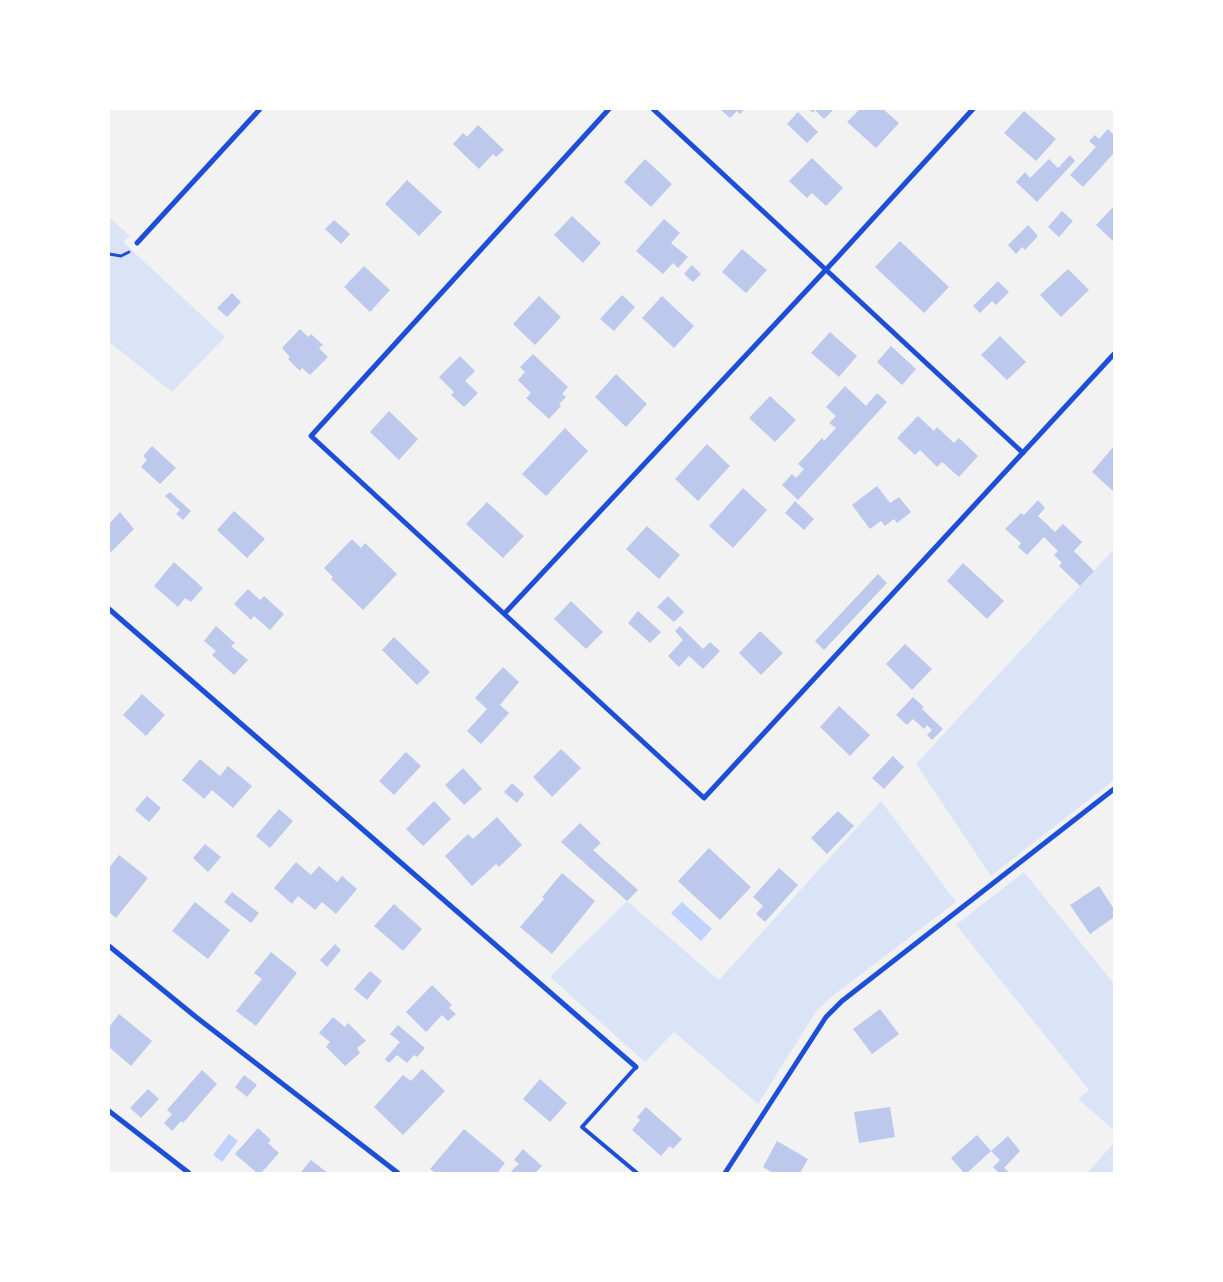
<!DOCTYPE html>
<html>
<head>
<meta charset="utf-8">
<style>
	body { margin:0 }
	#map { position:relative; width:1223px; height:1282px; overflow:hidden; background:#f2f2f2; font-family:"Space Grotesk",sans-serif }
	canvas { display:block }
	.frame { position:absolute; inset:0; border:110px solid #fff; pointer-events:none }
</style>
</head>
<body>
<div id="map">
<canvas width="1223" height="1282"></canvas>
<div class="frame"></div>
</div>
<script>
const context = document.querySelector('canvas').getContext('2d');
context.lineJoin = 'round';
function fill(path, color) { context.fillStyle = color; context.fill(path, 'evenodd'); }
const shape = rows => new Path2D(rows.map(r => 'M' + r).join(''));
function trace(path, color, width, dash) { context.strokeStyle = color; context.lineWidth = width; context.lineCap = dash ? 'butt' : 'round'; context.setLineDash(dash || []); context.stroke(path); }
fill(shape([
	[109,217,130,236,123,242,225,337,172,392,109,342],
	[1114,549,1114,780,991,876,916,764],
	[881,801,956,902,830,998,817,1010,758,1104,674,1032,645,1062,550,977,627,901,719,980],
	[1024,872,1114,984,1114,1130,1078,1099,1089,1090,956,925],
	[1114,1143,1114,1173,1087,1173]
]), '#dbe4f7');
fill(shape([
	[682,902,712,929,701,941,671,913],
	[229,1134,238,1141,222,1162,213,1155]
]), '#bfd3fe');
fill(shape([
	[720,109,745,109,740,114,737,111,730,118],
	[809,109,834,109,824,119,815,110,813,113],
	[860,109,883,109,899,123,876,148,847,122],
	[1024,111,1056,139,1036,161,1004,133],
	[798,112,818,132,807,143,787,124],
	[478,125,504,150,496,157,493,154,479,169,453,144,463,133,467,137],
	[1108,129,1113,134,1114,132,1114,153,1083,187,1070,175,1096,147,1089,141,1095,135,1099,139],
	[1070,155,1075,161,1037,202,1016,182,1025,172,1030,178,1049,159,1058,168],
	[812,158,843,188,826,206,812,193,807,198,789,181],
	[645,159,672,184,651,207,624,182],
	[407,180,442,212,419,236,385,204],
	[1114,206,1114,242,1096,225],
	[1062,211,1073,221,1059,237,1048,227],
	[572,216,601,243,583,263,554,235],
	[664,219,680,233,671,243,688,257,678,268,673,263,663,274,636,251],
	[334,220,350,234,341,244,325,229],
	[1028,225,1038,236,1025,250,1022,247,1016,254,1008,245],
	[900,241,949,287,924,313,875,267],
	[742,249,767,270,746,293,722,272],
	[692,265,701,274,693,282,684,274],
	[364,266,390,290,370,312,344,287],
	[1068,269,1089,290,1061,317,1040,295],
	[998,281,1009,292,996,305,992,301,980,313,973,306],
	[232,293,241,302,227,317,217,308],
	[622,295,635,307,614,331,600,319],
	[539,296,561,317,535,345,513,324],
	[662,296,694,326,674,348,642,318],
	[300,329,308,337,311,334,323,345,319,348,328,357,310,375,302,368,300,371,288,359,290,357,282,348],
	[830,332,857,356,839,377,811,353],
	[1000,336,1026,362,1007,380,981,355],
	[891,346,916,369,902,385,877,362],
	[533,354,568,387,562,394,566,397,559,404,561,406,549,419,526,398,531,393,518,380,525,372,520,367],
	[460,356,475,371,465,381,478,393,464,407,451,395,454,392,439,377],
	[616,374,647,404,626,427,595,397],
	[845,386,866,406,877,393,887,402,798,500,782,485,792,474,796,478,804,469,798,464,822,438,824,441,836,428,829,423,836,416,826,407],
	[770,396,796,420,775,442,749,418],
	[389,411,418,439,399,460,370,432],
	[918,416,934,431,937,427,954,443,959,438,978,456,959,477,942,462,937,467,920,450,915,455,897,438],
	[565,428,588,451,546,496,522,474],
	[707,444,730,466,698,501,675,479],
	[152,446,176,468,160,484,141,467,147,460,143,456],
	[1114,446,1114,492,1092,472],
	[877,486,890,503,899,497,911,512,897,523,894,519,885,526,881,521,870,529,852,505],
	[743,488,767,510,733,548,709,526],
	[170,492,191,511,183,520,176,514,180,510,165,496],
	[1038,500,1045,508,1038,516,1055,532,1063,524,1082,542,1074,551,1094,571,1080,586,1059,566,1062,563,1054,555,1058,551,1044,537,1027,555,1018,547,1021,543,1005,529,1021,513,1024,515],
	[795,501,814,519,804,530,785,513],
	[487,502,524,536,503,558,466,524],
	[234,511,265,539,247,558,217,530],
	[120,512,134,529,109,554,109,524],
	[647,526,680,555,659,579,626,549],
	[352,539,361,548,365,543,397,574,363,610,331,579,333,577,324,568],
	[174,562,203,588,191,602,185,598,178,607,154,586],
	[963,563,1004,601,987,619,947,581],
	[878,574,887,583,824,650,815,641],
	[248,589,260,600,264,596,284,614,270,630,254,616,251,620,234,604],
	[668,596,684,612,674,622,657,607],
	[571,601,603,632,586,649,554,619],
	[638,611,661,632,650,643,628,623],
	[216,626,235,643,231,646,248,660,234,675,212,655,216,651,204,641],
	[680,626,703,649,710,642,720,651,703,669,689,656,679,667,668,656,683,640,675,631],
	[760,631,783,653,761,675,739,653],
	[394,637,430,672,417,685,382,650],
	[905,644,932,669,912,690,886,664],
	[503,667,519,682,500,705,509,713,481,744,467,731,487,709,475,698],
	[142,694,165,715,146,736,123,715],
	[913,697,924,707,922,709,943,729,932,740,927,735,932,730,927,725,924,729,913,719,907,725,896,715],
	[839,706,870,735,850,756,820,727],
	[561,749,581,768,552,797,533,777],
	[406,752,421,766,394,795,379,781],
	[893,756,904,767,884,789,872,778],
	[200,759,220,776,228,766,252,786,233,808,212,790,204,799,182,780],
	[463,768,482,789,464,805,445,785],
	[512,783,524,794,517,803,504,792],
	[147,796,161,808,149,822,135,810],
	[434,801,451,819,423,846,406,829],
	[279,809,293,821,270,848,256,836],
	[838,811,854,826,827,854,811,838],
	[497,817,522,845,499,867,496,864,472,886,445,856,468,834,473,839],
	[580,823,601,843,593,850,638,890,627,901,561,842],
	[205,844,221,857,208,872,193,858],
	[709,848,751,887,720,920,678,881],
	[119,855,148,878,116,918,109,912,109,868],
	[296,862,311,875,319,866,337,882,342,876,357,889,336,914,322,902,315,910,298,896,292,904,274,888],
	[779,868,798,885,765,922,756,914,763,906,753,897],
	[562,873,595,901,552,954,520,927,544,899,542,897],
	[1099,886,1114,909,1114,917,1090,934,1070,905],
	[232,892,259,913,251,923,224,902],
	[195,902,230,930,208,959,172,931],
	[394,904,422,929,403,951,374,926],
	[335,944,341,950,327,967,320,960],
	[271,952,297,973,256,1026,236,1011,262,979,254,973],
	[370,971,382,981,367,1000,354,989],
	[432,985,452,1005,449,1008,456,1014,448,1021,442,1015,426,1032,406,1012],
	[880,1009,899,1034,872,1054,853,1029],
	[119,1014,152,1041,131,1066,109,1047,109,1027],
	[333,1017,345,1027,348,1023,366,1041,357,1048,360,1053,345,1066,326,1047,330,1042,319,1033],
	[398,1025,425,1048,417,1057,414,1055,407,1063,397,1055,389,1063,385,1059,400,1042,390,1034],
	[422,1069,445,1091,403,1135,374,1107,403,1075,411,1081],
	[202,1070,217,1084,183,1123,181,1121,172,1131,164,1123,172,1114,167,1110],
	[244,1075,257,1085,247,1097,235,1087],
	[540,1079,567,1103,550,1122,523,1099],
	[148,1089,159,1099,141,1118,130,1108],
	[646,1107,682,1139,673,1149,670,1146,661,1156,632,1130,640,1120,637,1117],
	[890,1107,895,1137,859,1143,854,1112],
	[258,1128,271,1140,268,1143,279,1153,261,1173,257,1173,235,1154],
	[464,1129,505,1163,497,1173,436,1173,430,1169],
	[977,1135,991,1151,967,1173,964,1173,951,1158],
	[1008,1136,1020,1151,1004,1168,1010,1173,999,1173,993,1167,1000,1160,991,1151],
	[777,1141,808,1159,800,1173,773,1173,763,1167],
	[523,1149,542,1166,535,1173,513,1173,511,1171,519,1164,514,1160],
	[311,1160,328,1173,300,1173]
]), '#bdc9ec');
trace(shape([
	[109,254,121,256,129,252]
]), '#1d4ed8', 3);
trace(shape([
	[636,1067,582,1127,637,1173]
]), '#1d4ed8', 4);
trace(shape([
	[609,109,311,436,704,798,1114,354],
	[653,109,1023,453],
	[137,243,260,109],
	[109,609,636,1067],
	[504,614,835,260,973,109],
	[109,946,196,1017,398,1173],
	[109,1111,189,1173],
	[725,1173,826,1017,842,1001,1114,789]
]), '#1d4ed8', 5);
</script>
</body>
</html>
